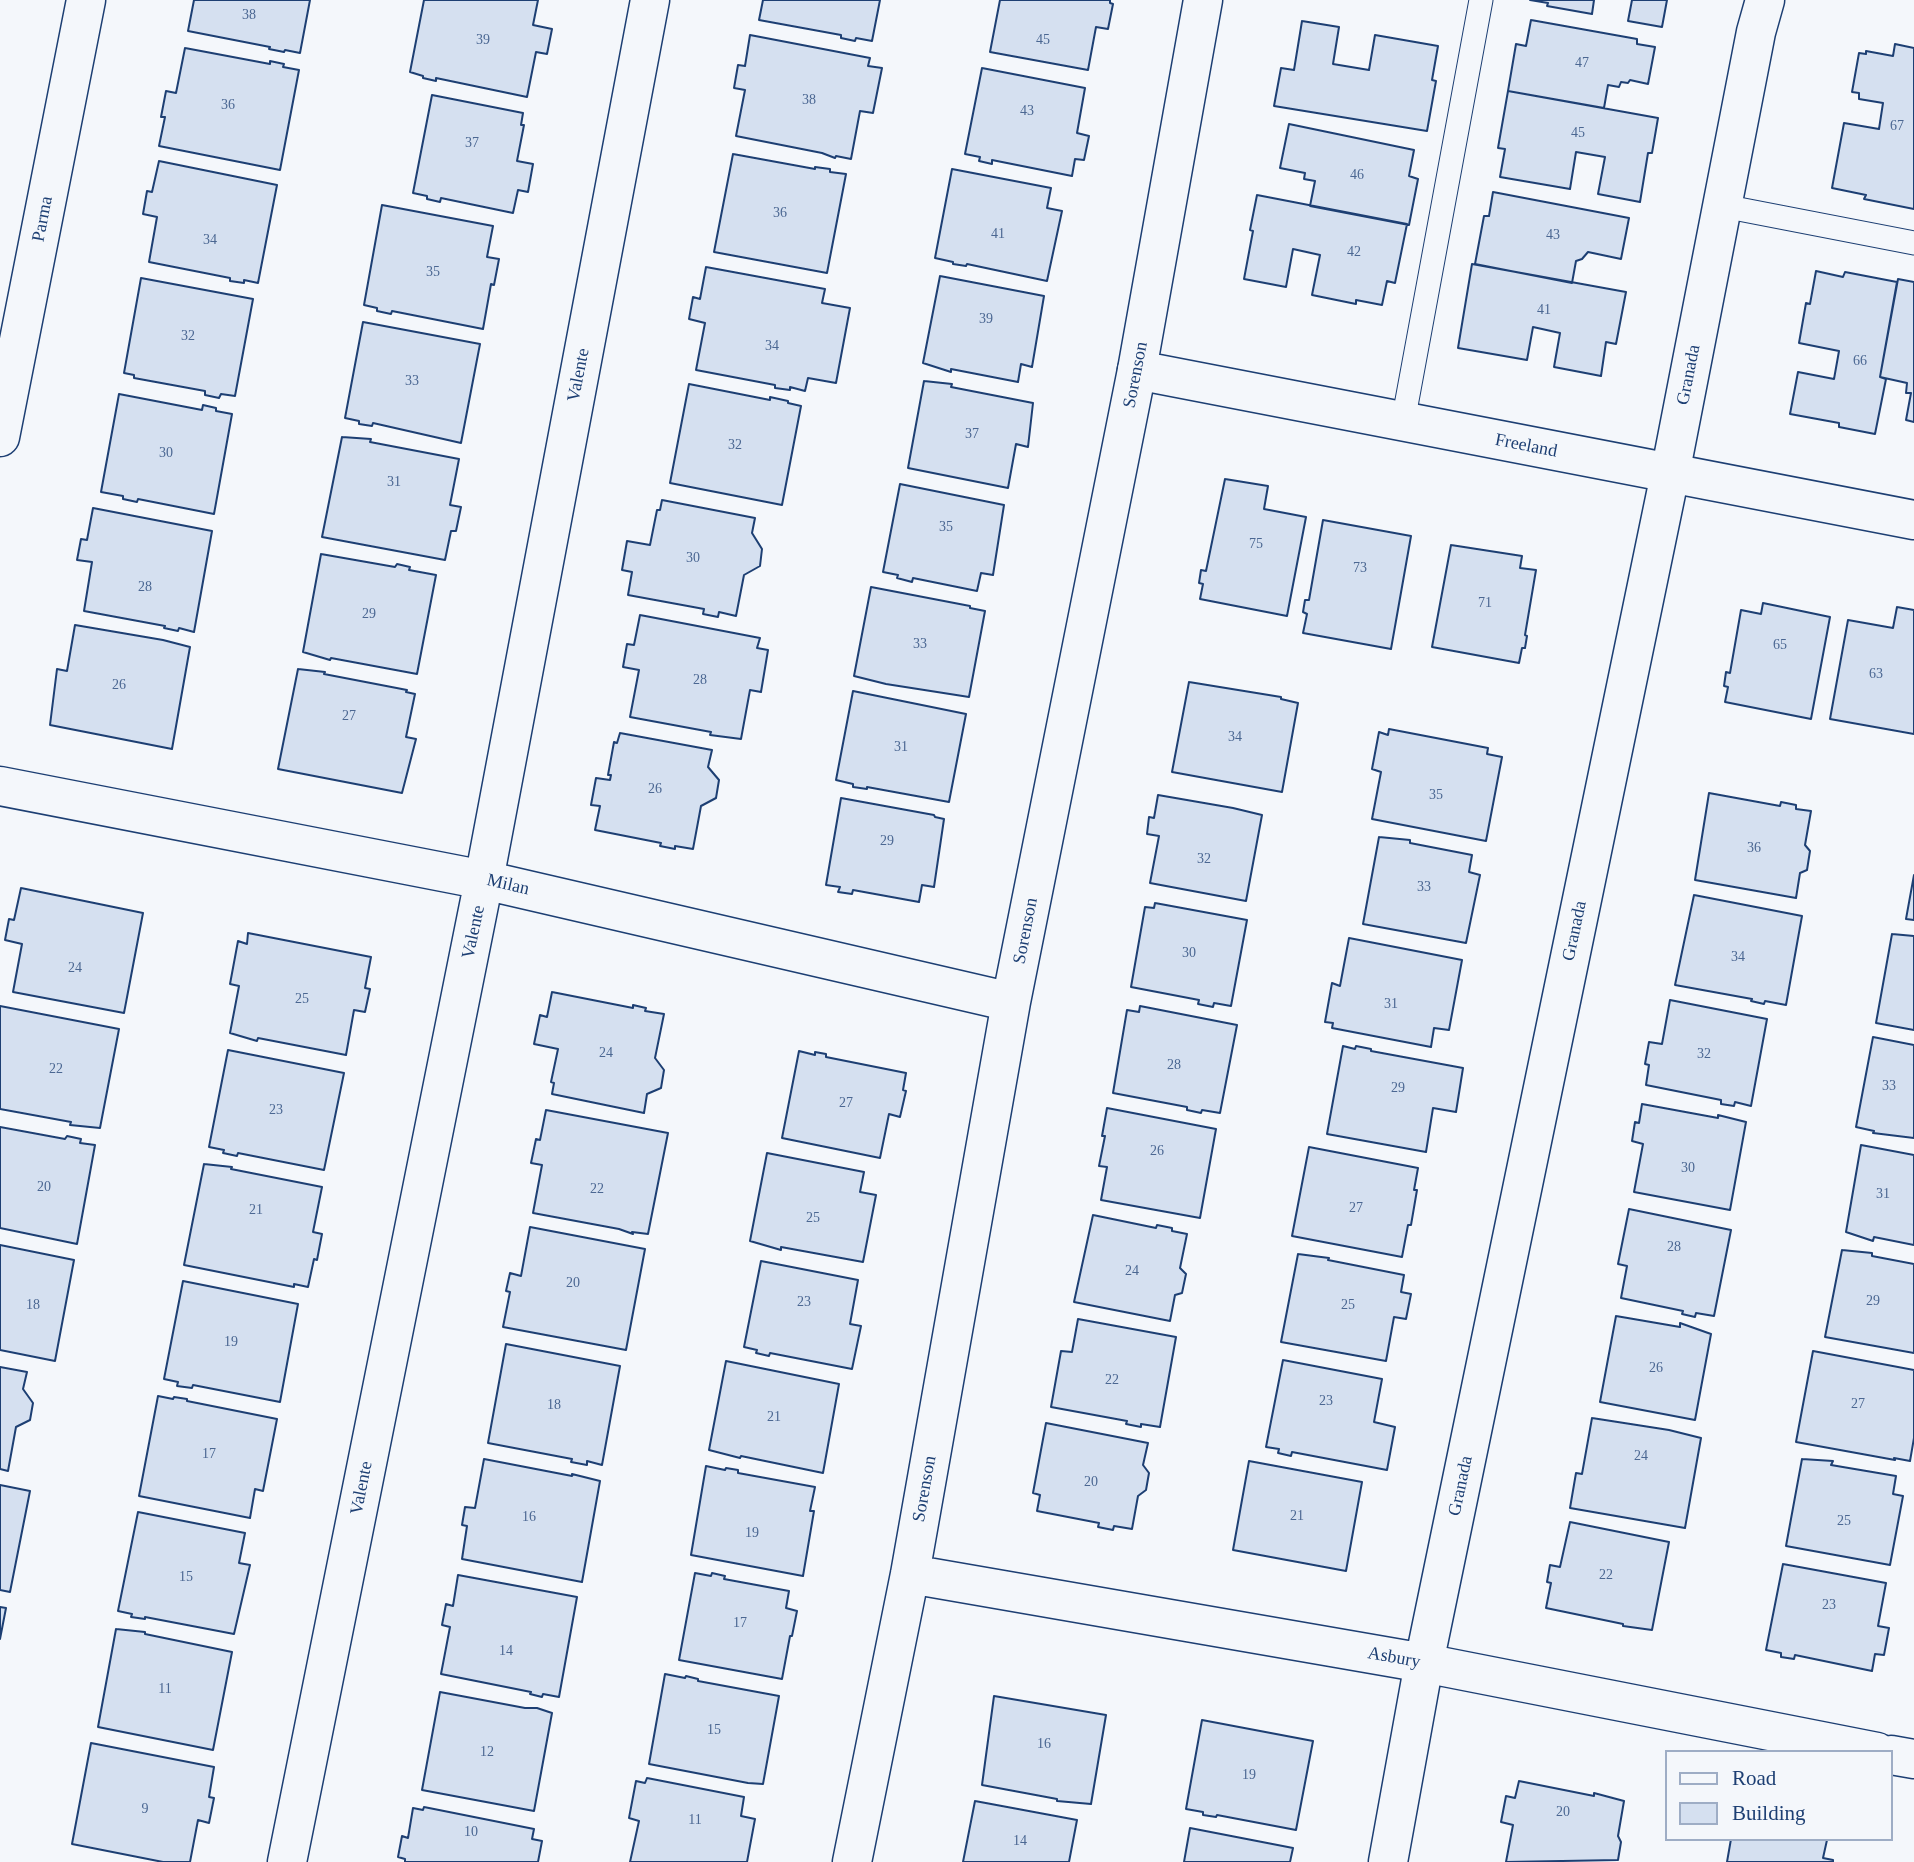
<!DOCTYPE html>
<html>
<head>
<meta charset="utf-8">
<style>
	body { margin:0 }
	#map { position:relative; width:1914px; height:1862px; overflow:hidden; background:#f4f7fb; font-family:"Times New Roman",serif }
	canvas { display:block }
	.legend { position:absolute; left:1665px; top:1750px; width:228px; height:91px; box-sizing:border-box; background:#f4f7fb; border:2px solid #9eadc5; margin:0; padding:9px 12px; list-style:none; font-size:21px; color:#1d3f73 }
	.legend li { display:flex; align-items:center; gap:14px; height:35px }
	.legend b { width:35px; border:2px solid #9eadc5 }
</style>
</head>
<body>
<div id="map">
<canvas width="1914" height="1862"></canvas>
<ul class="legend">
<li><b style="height:9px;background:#f4f7fb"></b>Road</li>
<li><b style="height:19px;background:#d5e0f0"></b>Building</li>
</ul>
</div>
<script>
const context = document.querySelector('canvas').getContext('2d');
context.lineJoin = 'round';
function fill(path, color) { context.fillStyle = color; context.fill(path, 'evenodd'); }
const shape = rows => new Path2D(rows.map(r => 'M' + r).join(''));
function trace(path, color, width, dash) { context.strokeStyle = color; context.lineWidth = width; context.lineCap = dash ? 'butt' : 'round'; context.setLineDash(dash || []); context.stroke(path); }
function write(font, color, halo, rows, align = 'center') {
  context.font = font + ' "Times New Roman",serif'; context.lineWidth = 5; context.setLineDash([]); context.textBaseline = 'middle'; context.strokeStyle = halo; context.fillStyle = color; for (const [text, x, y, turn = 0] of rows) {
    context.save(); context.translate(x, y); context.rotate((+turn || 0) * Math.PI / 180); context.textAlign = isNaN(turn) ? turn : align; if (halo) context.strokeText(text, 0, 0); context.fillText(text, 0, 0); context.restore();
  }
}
const building = shape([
	[194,0,310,0,300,53,285,50,284,52,269,49,270,47,188,31,194,0],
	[424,0,538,0,533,25,552,29,547,54,536,52,527,97,436,78,436,81,423,78,423,76,410,72,424,0],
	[763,0,880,0,872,41,856,38,855,41,841,38,841,35,759,20,763,0],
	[1000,0,1110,0,1110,3,1113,4,1108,29,1096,27,1088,70,990,52,1000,0],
	[1530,0,1594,0,1592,14,1547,6,1548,3,1530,0],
	[1632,0,1667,0,1662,27,1628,21,1632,0],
	[1531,20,1637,39,1637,44,1655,47,1648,84,1630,80,1628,83,1621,82,1619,87,1608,85,1604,108,1508,91,1516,44,1526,46,1531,20],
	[1302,21,1339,27,1333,64,1369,70,1375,35,1438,46,1432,80,1436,81,1427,131,1274,106,1281,68,1294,70,1302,21],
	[750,35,870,58,868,66,882,68,873,113,860,111,851,159,836,156,835,158,822,153,736,136,745,90,734,88,738,65,745,66,750,35],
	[1895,44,1914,48,1914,209,1864,199,1866,195,1832,188,1844,123,1879,129,1883,103,1859,99,1859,93,1852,92,1859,53,1866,54,1866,51,1893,56,1895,44],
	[185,48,270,64,270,61,284,64,283,67,299,70,280,170,159,146,165,117,161,117,166,91,176,93,185,48],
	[982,68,1085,88,1077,133,1089,136,1084,160,1075,159,1072,176,992,160,992,164,979,161,980,157,965,154,982,68],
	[1508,91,1658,118,1652,153,1648,153,1640,202,1598,194,1605,157,1576,152,1570,189,1500,177,1505,149,1498,148,1508,91],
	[432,95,523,113,521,125,524,125,517,161,533,164,528,192,518,190,513,213,441,198,440,202,427,199,427,196,413,193,432,95],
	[1289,124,1414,150,1409,176,1418,179,1409,225,1310,206,1315,181,1304,179,1305,173,1280,168,1289,124],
	[733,154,815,169,815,167,830,169,830,172,846,174,827,273,714,252,733,154],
	[159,161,277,185,258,283,244,280,244,283,230,281,230,278,149,262,157,217,143,214,147,191,152,192,159,161],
	[952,169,1051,188,1047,208,1062,211,1047,281,967,264,966,266,953,264,953,262,935,258,952,169],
	[1493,192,1629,218,1621,259,1588,252,1582,259,1576,261,1572,283,1475,264,1484,216,1489,216,1493,192],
	[1257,195,1407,224,1395,283,1387,281,1382,305,1356,300,1356,304,1312,295,1320,255,1293,249,1286,287,1244,279,1253,231,1250,230,1257,195],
	[382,205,493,226,487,257,499,259,494,285,491,284,483,329,392,311,391,314,377,311,377,308,364,305,382,205],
	[1472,264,1626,292,1616,344,1606,342,1601,376,1554,367,1560,333,1533,327,1527,360,1458,348,1472,264],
	[706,267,825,289,822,303,850,308,836,383,808,378,805,391,790,387,790,390,775,388,775,385,696,370,705,323,689,319,693,297,700,299,706,267],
	[1816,271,1843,277,1845,272,1897,282,1880,377,1886,379,1875,434,1839,427,1839,423,1790,414,1798,372,1834,379,1839,351,1799,343,1806,303,1810,304,1816,271],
	[940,276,1044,296,1032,367,1021,364,1018,382,951,369,951,372,923,363,940,276],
	[141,278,253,299,235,396,221,394,219,398,205,395,205,391,134,378,134,375,124,373,141,278],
	[1898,279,1914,282,1914,422,1906,420,1911,393,1906,393,1907,383,1880,377,1898,279],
	[363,322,480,344,461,443,373,423,372,426,359,424,359,421,345,418,363,322],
	[924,381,952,384,951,387,1033,403,1028,447,1016,444,1008,488,908,468,924,381],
	[689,384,770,400,770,397,788,401,788,403,801,406,782,505,670,483,689,384],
	[119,394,202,410,203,405,216,408,216,411,232,414,214,514,138,499,137,502,123,499,123,496,101,492,119,394],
	[342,437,371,439,370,442,459,459,450,505,461,507,456,531,451,531,445,560,322,537,342,437],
	[1225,479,1268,486,1264,509,1306,517,1287,616,1200,599,1203,584,1199,583,1201,570,1206,571,1225,479],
	[900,484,1004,505,993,575,981,573,977,591,913,578,912,582,897,578,898,575,883,572,900,484],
	[662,500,755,518,752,533,762,549,760,566,744,575,736,616,719,612,718,617,703,614,704,609,628,595,632,572,622,570,627,541,650,545,657,510,660,510,662,500],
	[93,508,212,531,194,632,179,628,178,631,164,628,165,626,84,611,92,562,77,560,81,539,87,540,93,508],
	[1323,520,1411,536,1391,649,1303,633,1307,614,1303,612,1305,600,1309,600,1323,520],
	[1451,545,1522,556,1520,568,1536,570,1525,635,1527,636,1525,648,1522,648,1519,663,1432,647,1451,545],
	[321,554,395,567,397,564,410,567,409,570,436,575,417,674,331,658,330,660,303,652,321,554],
	[871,587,970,606,970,608,985,611,969,697,886,684,854,676,871,587],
	[1763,603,1830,617,1811,719,1725,702,1728,687,1724,686,1726,672,1730,673,1741,610,1761,614,1763,603],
	[1897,607,1914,610,1914,734,1830,719,1848,620,1893,628,1897,607],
	[640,615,760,638,757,648,768,650,761,692,750,690,741,739,710,735,711,732,630,717,639,670,623,667,627,644,634,645,640,615],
	[75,625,163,640,190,647,172,749,50,725,57,669,67,671,75,625],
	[298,669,325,672,324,674,407,690,406,692,415,694,406,737,416,739,402,793,278,769,298,669],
	[1189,682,1281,697,1281,699,1298,703,1282,792,1172,772,1189,682],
	[853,691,966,714,949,802,867,787,867,789,853,787,853,784,836,780,853,691],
	[1389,729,1488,748,1487,754,1502,757,1486,841,1372,819,1381,772,1372,769,1379,732,1388,735,1389,729],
	[620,733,712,750,708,767,719,780,716,798,701,806,693,849,675,846,675,849,660,846,661,843,595,830,600,806,591,805,596,778,610,780,611,775,608,775,614,742,617,743,620,733],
	[1709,793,1780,806,1781,802,1796,805,1796,809,1811,811,1805,845,1810,851,1807,870,1800,873,1796,898,1695,880,1709,793],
	[1158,795,1233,808,1262,815,1246,901,1150,883,1159,836,1147,834,1149,817,1154,818,1158,795],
	[841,798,934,815,935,817,944,819,934,887,922,885,919,902,853,890,852,894,838,892,840,887,826,885,841,798],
	[1379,837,1410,840,1410,843,1472,855,1469,872,1480,875,1466,943,1363,924,1379,837],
	[1914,875,1914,920,1906,919,1914,875],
	[21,888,143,913,124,1013,13,992,22,944,5,940,9,919,14,920,21,888],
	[1694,895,1802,916,1786,1005,1765,1001,1764,1004,1751,1001,1752,999,1675,985,1694,895],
	[1155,903,1247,920,1231,1006,1214,1003,1213,1007,1198,1004,1199,1000,1131,987,1145,907,1154,908,1155,903],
	[248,933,371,957,365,988,370,989,365,1012,354,1010,346,1055,258,1038,257,1041,230,1033,239,986,230,984,238,941,247,944,248,933],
	[1892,934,1914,936,1914,1030,1876,1023,1892,934],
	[1349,938,1462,960,1449,1030,1434,1028,1431,1047,1332,1028,1333,1023,1325,1022,1332,983,1340,986,1349,938],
	[552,992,633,1008,633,1005,646,1008,645,1011,664,1014,655,1058,664,1070,661,1088,647,1094,644,1113,552,1094,554,1083,551,1082,558,1049,534,1044,540,1015,547,1017,552,992],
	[1670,1000,1767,1019,1751,1106,1735,1102,1734,1106,1721,1104,1721,1100,1646,1085,1649,1065,1645,1064,1649,1042,1662,1044,1670,1000],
	[0,1006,119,1029,100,1128,70,1125,71,1122,0,1109,0,1006],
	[1140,1006,1237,1025,1220,1113,1202,1110,1201,1113,1187,1110,1187,1107,1113,1093,1127,1010,1139,1012,1140,1006],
	[1873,1037,1914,1045,1914,1138,1873,1133,1874,1131,1856,1127,1873,1037],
	[1343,1046,1355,1049,1356,1046,1371,1049,1371,1051,1463,1068,1456,1112,1433,1108,1426,1152,1327,1134,1343,1046],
	[228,1050,344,1073,324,1170,238,1153,237,1156,223,1153,224,1150,209,1147,228,1050],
	[799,1051,815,1055,815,1052,826,1054,826,1057,906,1073,903,1090,906,1091,900,1117,889,1114,880,1158,782,1138,799,1051],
	[1642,1104,1718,1118,1718,1115,1746,1122,1730,1210,1634,1192,1643,1144,1632,1141,1635,1122,1639,1123,1642,1104],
	[1107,1108,1216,1129,1200,1218,1101,1200,1107,1167,1099,1166,1105,1136,1102,1136,1107,1108],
	[546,1110,668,1133,648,1234,632,1232,633,1234,619,1229,533,1213,542,1165,531,1163,536,1139,540,1140,546,1110],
	[0,1127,65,1139,67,1136,81,1139,80,1143,95,1145,77,1244,0,1228,0,1127],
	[1861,1145,1914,1155,1914,1245,1874,1237,1873,1241,1846,1232,1861,1145],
	[1309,1147,1418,1168,1414,1190,1417,1190,1411,1225,1408,1225,1402,1257,1292,1236,1309,1147],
	[767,1153,864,1172,860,1192,876,1195,863,1262,781,1247,781,1250,750,1241,767,1153],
	[204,1164,232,1167,231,1169,322,1187,313,1232,322,1234,317,1260,314,1259,308,1287,294,1284,294,1287,184,1265,204,1164],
	[1629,1209,1731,1230,1714,1316,1696,1313,1695,1317,1682,1314,1683,1311,1621,1298,1627,1266,1618,1264,1629,1209],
	[1093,1215,1156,1228,1157,1225,1172,1228,1172,1231,1187,1234,1180,1268,1186,1274,1182,1293,1175,1295,1170,1321,1074,1302,1093,1215],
	[530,1227,645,1249,626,1350,503,1327,510,1292,506,1291,510,1273,521,1276,530,1227],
	[0,1245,74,1260,55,1361,0,1350,0,1245],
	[1842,1250,1872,1253,1872,1256,1914,1264,1914,1353,1825,1337,1842,1250],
	[1298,1254,1329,1258,1328,1260,1404,1275,1401,1292,1411,1294,1406,1319,1394,1317,1386,1361,1281,1342,1298,1254],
	[761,1261,858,1280,850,1324,861,1326,852,1369,770,1353,769,1356,756,1353,757,1350,744,1347,761,1261],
	[183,1281,298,1304,280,1402,193,1385,192,1388,177,1386,178,1382,164,1379,183,1281],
	[1616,1316,1680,1327,1680,1323,1711,1334,1695,1420,1600,1402,1616,1316],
	[1078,1319,1176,1337,1160,1427,1141,1424,1141,1427,1126,1424,1127,1421,1051,1407,1061,1351,1072,1352,1078,1319],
	[506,1344,620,1366,602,1465,587,1461,587,1465,571,1462,572,1459,488,1443,506,1344],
	[1813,1351,1914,1370,1914,1438,1910,1461,1894,1458,1895,1460,1796,1442,1813,1351],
	[1283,1360,1382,1379,1374,1422,1395,1427,1387,1470,1292,1452,1291,1456,1278,1453,1279,1449,1266,1447,1283,1360],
	[726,1361,839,1384,823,1473,741,1456,740,1458,709,1450,726,1361],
	[0,1367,27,1372,23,1389,33,1403,30,1420,16,1427,8,1471,0,1469,0,1367],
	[158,1396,173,1399,174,1397,187,1399,187,1401,277,1419,263,1491,255,1489,250,1518,139,1496,158,1396],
	[1592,1418,1669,1430,1701,1438,1685,1528,1570,1508,1576,1473,1582,1474,1592,1418],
	[1046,1423,1148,1443,1143,1465,1149,1473,1146,1490,1138,1496,1132,1529,1114,1526,1113,1530,1098,1527,1099,1523,1037,1511,1040,1495,1033,1493,1046,1423],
	[484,1459,572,1476,572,1474,600,1481,582,1582,462,1559,467,1526,462,1525,465,1507,475,1508,484,1459],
	[1802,1459,1833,1461,1831,1465,1896,1476,1893,1494,1903,1496,1890,1565,1786,1546,1802,1459],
	[1249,1461,1362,1482,1346,1571,1233,1550,1249,1461],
	[706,1466,725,1470,726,1468,738,1470,738,1473,815,1487,810,1511,814,1511,803,1576,691,1555,706,1466],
	[0,1485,30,1491,10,1592,0,1590,0,1485],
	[138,1512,245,1533,239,1563,250,1565,234,1634,145,1617,145,1619,131,1617,132,1614,118,1611,138,1512],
	[1570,1522,1669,1542,1652,1630,1623,1626,1623,1624,1546,1608,1551,1583,1547,1582,1550,1565,1560,1567,1570,1522],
	[1783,1564,1886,1583,1878,1626,1889,1628,1884,1655,1875,1654,1872,1671,1795,1655,1794,1659,1781,1657,1781,1653,1766,1650,1783,1564],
	[695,1573,711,1576,712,1573,725,1576,724,1579,789,1591,786,1608,797,1611,792,1636,790,1636,782,1679,679,1660,695,1573],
	[458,1575,577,1597,559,1697,543,1694,542,1697,530,1694,531,1692,441,1674,450,1627,442,1625,446,1604,453,1606,458,1575],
	[0,1607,6,1608,0,1639,0,1607],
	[116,1629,145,1632,145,1634,232,1652,213,1750,98,1727,116,1629],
	[665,1674,685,1678,686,1676,698,1679,698,1681,779,1696,763,1784,748,1783,649,1764,665,1674],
	[440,1692,525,1708,537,1708,552,1713,534,1811,422,1790,440,1692],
	[994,1696,1106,1715,1091,1804,1057,1801,1057,1799,982,1785,994,1696],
	[1202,1720,1313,1741,1296,1830,1217,1815,1216,1817,1203,1815,1203,1812,1186,1809,1202,1720],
	[91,1743,214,1767,209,1797,214,1798,209,1823,198,1820,190,1862,163,1862,72,1844,91,1743],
	[647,1778,744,1797,741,1816,755,1819,747,1862,630,1862,639,1821,629,1818,636,1781,645,1783,647,1778],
	[1519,1781,1594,1796,1594,1793,1624,1801,1618,1836,1621,1842,1618,1860,1506,1862,1513,1825,1501,1822,1506,1796,1515,1798,1519,1781],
	[975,1801,1077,1820,1069,1862,963,1862,975,1801],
	[424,1807,534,1829,532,1839,542,1841,538,1862,405,1862,405,1859,398,1857,402,1836,408,1838,413,1808,423,1810,424,1807],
	[1190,1828,1293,1848,1290,1862,1184,1862,1190,1828],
	[1731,1839,1827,1840,1823,1858,1833,1860,1833,1862,1727,1862,1731,1839]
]);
fill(building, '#d5e0f0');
trace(building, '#1d3f73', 2);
const service = shape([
	[1723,206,1914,243],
	[1403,422,1481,0]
]);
const minor = shape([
	[0,437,86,0],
	[0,786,484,880,1011,1002],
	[910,1574,1424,1663,1877,1752],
	[1891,1755,1914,1759],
	[287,1862,484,880,650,0],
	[852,1862,910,1574,1011,1002,1137,370],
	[1388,1862,1424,1663,1670,474,1756,32,1765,0]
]);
const tertiary = shape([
	[1203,0,1137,370,1914,520]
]);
trace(service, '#1d3f73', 25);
trace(minor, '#1d3f73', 41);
trace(tertiary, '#1d3f73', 41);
trace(service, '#f4f7fb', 23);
trace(minor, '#f4f7fb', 38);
trace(tertiary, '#f4f7fb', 38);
write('14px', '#4b6792', null, [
	["38",249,15],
	["39",483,40],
	["45",1043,40],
	["47",1582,63],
	["38",809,100],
	["36",228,105],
	["43",1027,111],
	["67",1897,126],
	["45",1578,133],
	["37",472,143],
	["46",1357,175],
	["36",780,213],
	["41",998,234],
	["43",1553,235],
	["34",210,240],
	["42",1354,252],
	["35",433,272],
	["41",1544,310],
	["39",986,319],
	["32",188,336],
	["34",772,346],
	["66",1860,361],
	["33",412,381],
	["37",972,434],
	["32",735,445],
	["30",166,453],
	["31",394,482],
	["35",946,527],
	["75",1256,544],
	["30",693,558],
	["73",1360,568],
	["28",145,587],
	["71",1485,603],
	["29",369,614],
	["33",920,644],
	["65",1780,645],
	["63",1876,674],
	["28",700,680],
	["26",119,685],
	["27",349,716],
	["34",1235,737],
	["31",901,747],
	["26",655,789],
	["35",1436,795],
	["29",887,841],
	["36",1754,848],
	["32",1204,859],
	["33",1424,887],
	["30",1189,953],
	["34",1738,957],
	["24",75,968],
	["25",302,999],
	["31",1391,1004],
	["24",606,1053],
	["32",1704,1054],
	["28",1174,1065],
	["22",56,1069],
	["33",1889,1086],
	["29",1398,1088],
	["27",846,1103],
	["23",276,1110],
	["26",1157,1151],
	["30",1688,1168],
	["20",44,1187],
	["22",597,1189],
	["31",1883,1194],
	["27",1356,1208],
	["21",256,1210],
	["25",813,1218],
	["28",1674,1247],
	["24",1132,1271],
	["20",573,1283],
	["29",1873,1301],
	["23",804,1302],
	["18",33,1305],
	["25",1348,1305],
	["19",231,1342],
	["26",1656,1368],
	["22",1112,1380],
	["23",1326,1401],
	["27",1858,1404],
	["18",554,1405],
	["21",774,1417],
	["17",209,1454],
	["24",1641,1456],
	["20",1091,1482],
	["21",1297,1516],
	["16",529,1517],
	["25",1844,1521],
	["19",752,1533],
	["22",1606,1575],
	["15",186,1577],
	["23",1829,1605],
	["17",740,1623],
	["14",506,1651],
	["11",165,1689],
	["15",714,1730],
	["16",1044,1744],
	["12",487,1752],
	["19",1249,1775],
	["9",145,1809],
	["20",1563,1812],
	["11",695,1820],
	["10",471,1832],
	["14",1020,1841]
]);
write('18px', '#1d3f73', '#f4f7fb', [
	["Parma",43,219,-79],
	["Valente",579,375,-79],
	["Sorenson",1136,375,-79],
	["Granada",1689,375,-79],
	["Freeland",1526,446,11],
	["Milan",508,885,13],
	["Sorenson",1026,931,-79],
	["Granada",1575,931,-78],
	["Valente",474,932,-78],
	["Granada",1461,1486,-78],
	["Valente",362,1488,-79],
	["Sorenson",925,1489,-80],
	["Asbury",1394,1658,10]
]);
</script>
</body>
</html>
